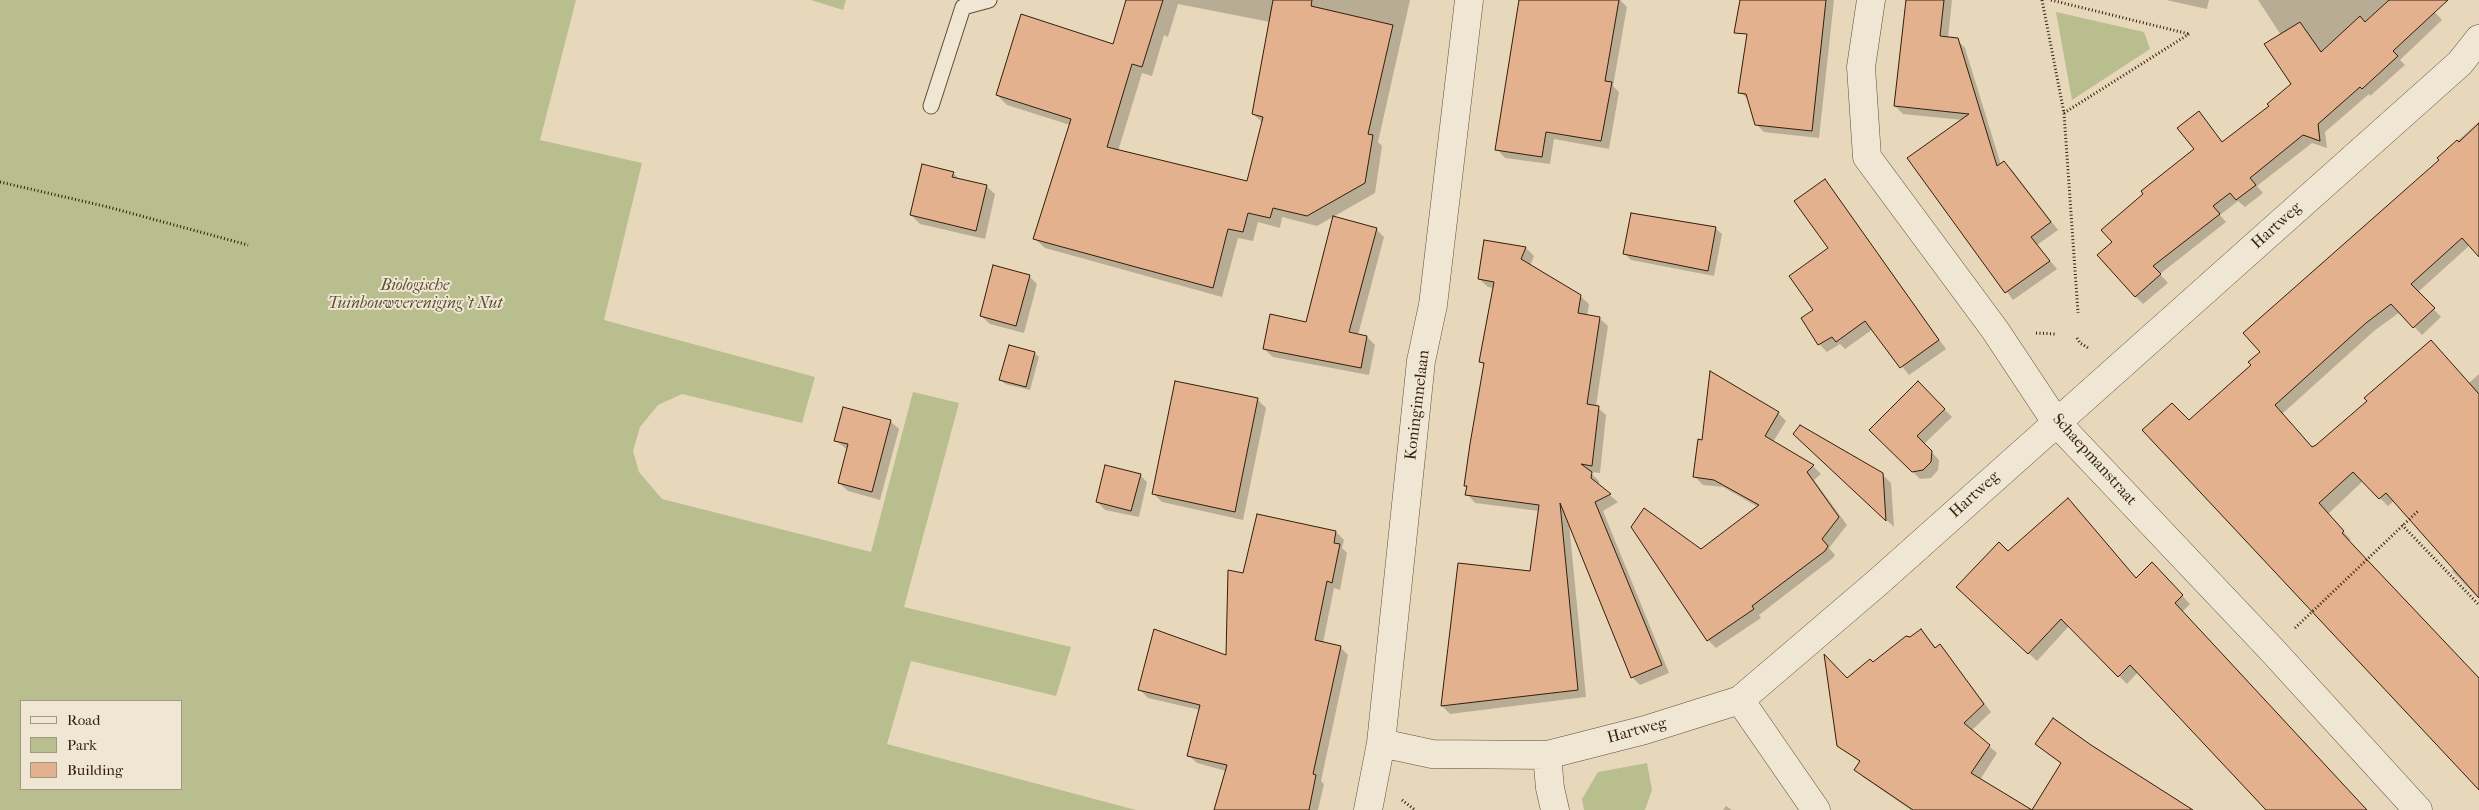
<!DOCTYPE html>
<html>
<head>
<meta charset="utf-8">
<style>
	body { margin:0 }
	#map { position:relative; width:2479px; height:810px; overflow:hidden; background:#e7d8bb; font-family:"IM FELL French Canon",serif }
	canvas { display:block }
	.legend { position:absolute; left:20px; top:700px; width:162px; height:90px; box-sizing:border-box; background:#efe6d3; border:1px solid #a49683; margin:0; padding:6px 9px; list-style:none; font-size:15px; color:#331e0a }
	.legend li { display:flex; align-items:center; gap:10px; height:25px }
	.legend b { width:25px; border:1px solid #a49683 }
</style>
</head>
<body>
<div id="map">
<canvas width="2479" height="810"></canvas>
<ul class="legend">
<li><b style="height:6px;background:#efe6d3"></b>Road</li>
<li><b style="height:14px;background:#b8be8e"></b>Park</li>
<li><b style="height:14px;background:#e4b18e"></b>Building</li>
</ul>
</div>
<script>
const context = document.querySelector('canvas').getContext('2d');
context.lineJoin = 'round';
function fill(path, color) { context.fillStyle = color; context.fill(path, 'evenodd'); }
const shape = rows => new Path2D(rows.map(r => 'M' + r).join(''));
function trace(path, color, width, dash) { context.strokeStyle = color; context.lineWidth = width; context.lineCap = dash ? 'butt' : 'round'; context.setLineDash(dash || []); context.stroke(path); }
function write(font, color, halo, rows, align = 'center') {
  context.font = font + ' "IM FELL French Canon",serif'; context.lineWidth = 4; context.setLineDash([]); context.textBaseline = 'middle'; context.strokeStyle = halo; context.fillStyle = color; for (const [text, x, y, turn = 0] of rows) {
    context.save(); context.translate(x, y); context.rotate((+turn || 0) * Math.PI / 180); context.textAlign = isNaN(turn) ? turn : align; if (halo) context.strokeText(text, 0, 0); context.fillText(text, 0, 0); context.restore();
  }
}
fill(shape([
	[0,0,576,0,540,140,642,163,604,320,815,377,802,423,682,394,658,405,640,427,633,451,639,472,662,499,871,552,913,392,959,403,904,607,1071,647,1056,696,911,661,887,744,1136,810,0,810],
	[21,701,181,701,181,789,21,789],
	[811,0,846,0,843,10],
	[2056,12,2144,32,2150,49,2072,100],
	[1647,763,1652,790,1645,810,1584,810,1582,799,1598,772]
]), '#b8be8e');
fill(shape([
	[1128,0,1410,0,1378,142,1382,146,1375,193,1317,226,1282,217,1280,228,1258,222,1253,241,1238,238,1222,297,1045,248,1035,239,1070,125,1007,105,997,95,1114,45],
	[1178,4,1270,22,1253,114,1263,123,1248,183,1118,151,1142,73,1152,76,1164,35,1168,37],
	[1520,0,1620,0,1627,7,1613,86,1619,92,1609,149,1554,139,1550,164,1505,158,1497,149],
	[1789,0,1834,0,1819,138,1764,132,1756,124,1749,100,1740,92],
	[1907,0,1952,0,1948,38,1957,40,1965,48,2001,165,2004,163,2012,170,2058,230,2037,245,2057,269,2013,300,1909,159,1963,120,1903,114,1895,106],
	[2166,0,2209,0,2207,9],
	[2258,0,2432,0,2432,9,2442,20,2400,60,2405,65,2370,96,2369,94,2325,132,2327,148,2312,143,2257,186,2263,193,2245,207,2238,201,2220,215,2226,222,2160,274,2168,283,2143,304,2135,296,2113,243,2196,149,2199,113,2223,143,2271,106,2293,84,2281,35],
	[2479,122,2479,255,2470,245,2418,292,2441,317,2422,335,2400,312,2374,331,2282,414,2312,448,2469,383,2479,374,2479,599,2452,571,2454,568,2395,500,2388,506,2363,481,2328,514,2351,540,2349,541,2479,681,2479,788,2189,422,2253,365,2262,352,2440,160,2438,158],
	[953,173,960,180,986,186,995,194,985,239,920,224,911,215],
	[1824,181,1832,189,1946,349,1909,375,1873,329,1845,349,1840,344,1827,352,1819,344,1803,319,1815,310,1829,248],
	[1715,228,1722,234,1714,276,1631,260,1625,254],
	[1376,229,1384,237,1358,335,1367,337,1375,345,1369,375,1273,357,1264,349,1307,323],
	[1485,242,1526,248,1534,256,1530,266,1580,296,1589,304,1587,316,1599,318,1608,326,1596,406,1606,415,1600,473,1590,472,1599,481,1599,486,1618,502,1603,511,1669,673,1640,685,1632,677,1569,523,1586,697,1450,714,1442,706,1531,573,1539,511,1475,503,1467,494,1468,488,1465,486,1485,366,1480,361,1494,288,1488,287,1479,279],
	[1029,276,1037,284,1024,333,990,324,981,316],
	[1034,353,1039,357,1030,390,1005,384,1001,380],
	[1918,383,1952,417,1924,444,1939,460,1938,470,1931,478,1920,479,1871,430],
	[1257,399,1266,408,1243,520,1162,502,1153,493],
	[1778,413,1786,421,1773,442,1813,466,1821,474,1814,480,1847,525,1829,548,1835,555,1833,558,1759,615,1761,618,1716,648,1708,640,1701,551,1758,507,1723,487,1703,485,1695,477,1703,441],
	[890,421,899,429,880,500,848,491,839,483,848,450,836,441],
	[1804,442,1882,474,1891,483,1894,527],
	[1140,475,1147,482,1139,517,1105,510,1097,502],
	[2076,508,2137,579,2160,572,2190,604,2182,612,2364,810,2269,810,2138,672,2127,684,2069,626,2037,661,1966,595,2008,552],
	[1336,532,1344,540,1342,548,1347,553,1340,590,1334,588,1323,643,1340,647,1348,655,1321,781,1324,784,1318,810,1215,810,1226,771,1197,763,1189,756,1200,710,1148,698,1140,690,1227,656,1244,575],
	[1921,631,1936,648,1940,646,1947,654,1991,712,1971,731,1997,753,1980,780,2029,810,1911,810,1863,777,1855,770,1860,762,1838,745,1847,679],
	[2053,720,2174,799,2184,810,2034,810,2062,764,2036,744],
	[1726,806,1732,810,1723,810]
]), '#0003');
const building = shape([
	[1126,0,1163,0,1142,67,1132,64,1107,147,1247,181,1263,117,1252,114,1273,0,1312,0,1311,6,1393,25,1368,134,1373,135,1365,183,1307,216,1273,208,1270,218,1248,213,1243,232,1228,229,1213,288,1033,239,1071,119,996,95,1021,14,1113,44,1126,0],
	[1519,0,1619,0,1605,81,1612,82,1601,141,1546,132,1542,157,1495,150,1519,0],
	[1740,0,1826,0,1812,131,1755,125,1746,94,1738,93,1747,34,1734,33,1740,0],
	[1906,0,1944,0,1940,36,1958,38,1997,166,2004,161,2051,222,2031,237,2050,261,2005,293,1907,158,1969,114,1894,106,1906,0],
	[2389,0,2448,0,2393,51,2398,56,2362,89,2360,87,2318,124,2320,141,2303,135,2250,178,2256,185,2236,200,2230,193,2213,206,2220,214,2153,266,2161,274,2135,297,2097,255,2112,242,2101,230,2143,194,2141,191,2194,149,2177,128,2199,111,2222,142,2269,106,2267,104,2291,84,2264,44,2300,22,2321,52,2360,16,2365,22,2389,0],
	[2479,123,2479,257,2462,238,2411,284,2435,308,2413,328,2391,304,2366,323,2275,405,2312,447,2316,445,2367,401,2364,398,2431,340,2479,394,2479,598,2386,493,2379,499,2353,472,2319,503,2344,531,2342,533,2355,547,2479,678,2479,790,2142,430,2172,403,2189,420,2251,365,2248,362,2260,352,2243,333,2439,160,2437,158,2457,140,2459,142,2479,123],
	[922,164,954,172,952,177,987,185,976,231,910,215,922,164],
	[1825,179,1939,340,1900,368,1865,321,1836,342,1832,337,1818,345,1801,318,1813,310,1789,276,1828,248,1794,201,1825,179],
	[1631,213,1716,227,1708,271,1623,254,1631,213],
	[1333,216,1377,228,1349,332,1367,336,1361,368,1263,349,1270,314,1306,322,1333,216],
	[1484,240,1526,247,1521,259,1581,295,1578,313,1600,317,1587,404,1599,406,1592,466,1581,464,1592,472,1591,478,1611,494,1595,502,1662,665,1631,678,1560,503,1578,690,1441,706,1458,563,1530,571,1539,505,1465,495,1467,486,1464,486,1470,444,1484,363,1479,362,1494,282,1478,279,1484,240],
	[993,265,1030,275,1016,326,980,316,993,265],
	[1009,345,1035,352,1026,387,999,380,1009,345],
	[1710,371,1779,412,1765,436,1814,465,1807,472,1839,517,1822,539,1828,546,1825,551,1752,606,1754,609,1707,641,1631,527,1644,508,1701,549,1759,505,1714,480,1693,477,1698,439,1702,440,1710,371],
	[1175,381,1258,398,1235,512,1152,494,1175,381],
	[1918,381,1945,409,1917,436,1932,451,1931,462,1923,470,1912,472,1869,430,1918,381],
	[843,407,891,420,872,492,838,483,848,444,834,441,843,407],
	[1800,425,1883,473,1886,521,1793,434,1800,425],
	[1105,465,1141,474,1131,511,1096,502,1105,465],
	[2068,498,2136,578,2152,562,2183,595,2175,603,2367,810,2266,810,2130,665,2118,677,2061,619,2028,654,1956,587,1999,542,2008,551,2068,498],
	[1257,514,1336,531,1334,543,1340,544,1332,583,1327,581,1315,640,1341,646,1313,774,1316,775,1309,810,1214,810,1227,765,1187,756,1200,705,1138,690,1154,629,1226,655,1228,570,1243,573,1257,514],
	[1921,629,1935,648,1940,644,1984,704,1964,723,1990,745,1971,773,2032,810,1913,810,1854,770,1860,761,1837,746,1824,654,1847,678,1870,659,1873,662,1906,636,1910,637,1921,629],
	[2053,718,2091,745,2193,810,2032,810,2061,763,2035,744,2053,718]
]);
fill(building, '#e4b18e');
trace(building, '#331e0a', 1);
const lane = shape([
	[931,106,963,7,989,0]
]);
const street = shape([
	[1871,0,1861,67,1867,157,1995,330,2056,422,2272,650,2418,810],
	[1740,700,1816,810],
	[1381,743,1432,754,1547,755,1645,730,1740,700,1877,583,2460,63,2479,39],
	[1547,755,1550,788,1555,810],
	[1368,810,1381,743,1421,361,1433,305,1469,0]
]);
trace(lane, '#604c36', 17);
trace(street, '#604c36', 29);
trace(shape([
	[2042,0,2064,113,2078,313],
	[2051,0,2189,34],
	[2064,113,2189,34],
	[0,182,108,207,248,245],
	[2036,333,2055,334],
	[2077,338,2080,343,2090,349],
	[2402,525,2479,605],
	[2295,628,2418,511],
	[1402,800,1415,810]
]), '#331e0a', 3, [1, 2.5]);
trace(lane, '#efe6d3', 15);
trace(street, '#efe6d3', 28);
write('16px', '#331e0a', '#efe6d3', [
	["Hartweg",2277,226,-42],
	["Koninginnelaan",1418,405,-83],
	["Schaepmanstraat",2094,460,48],
	["Hartweg",1975,495,-42],
	["Hartweg",1637,731,-15]
]);
write('italic 16px', '#5b4e32', '#efe6d3', [
	["Biologische",415,286],
	["Tuinbouwvereniging 't Nut",415,304]
]);
</script>
</body>
</html>
